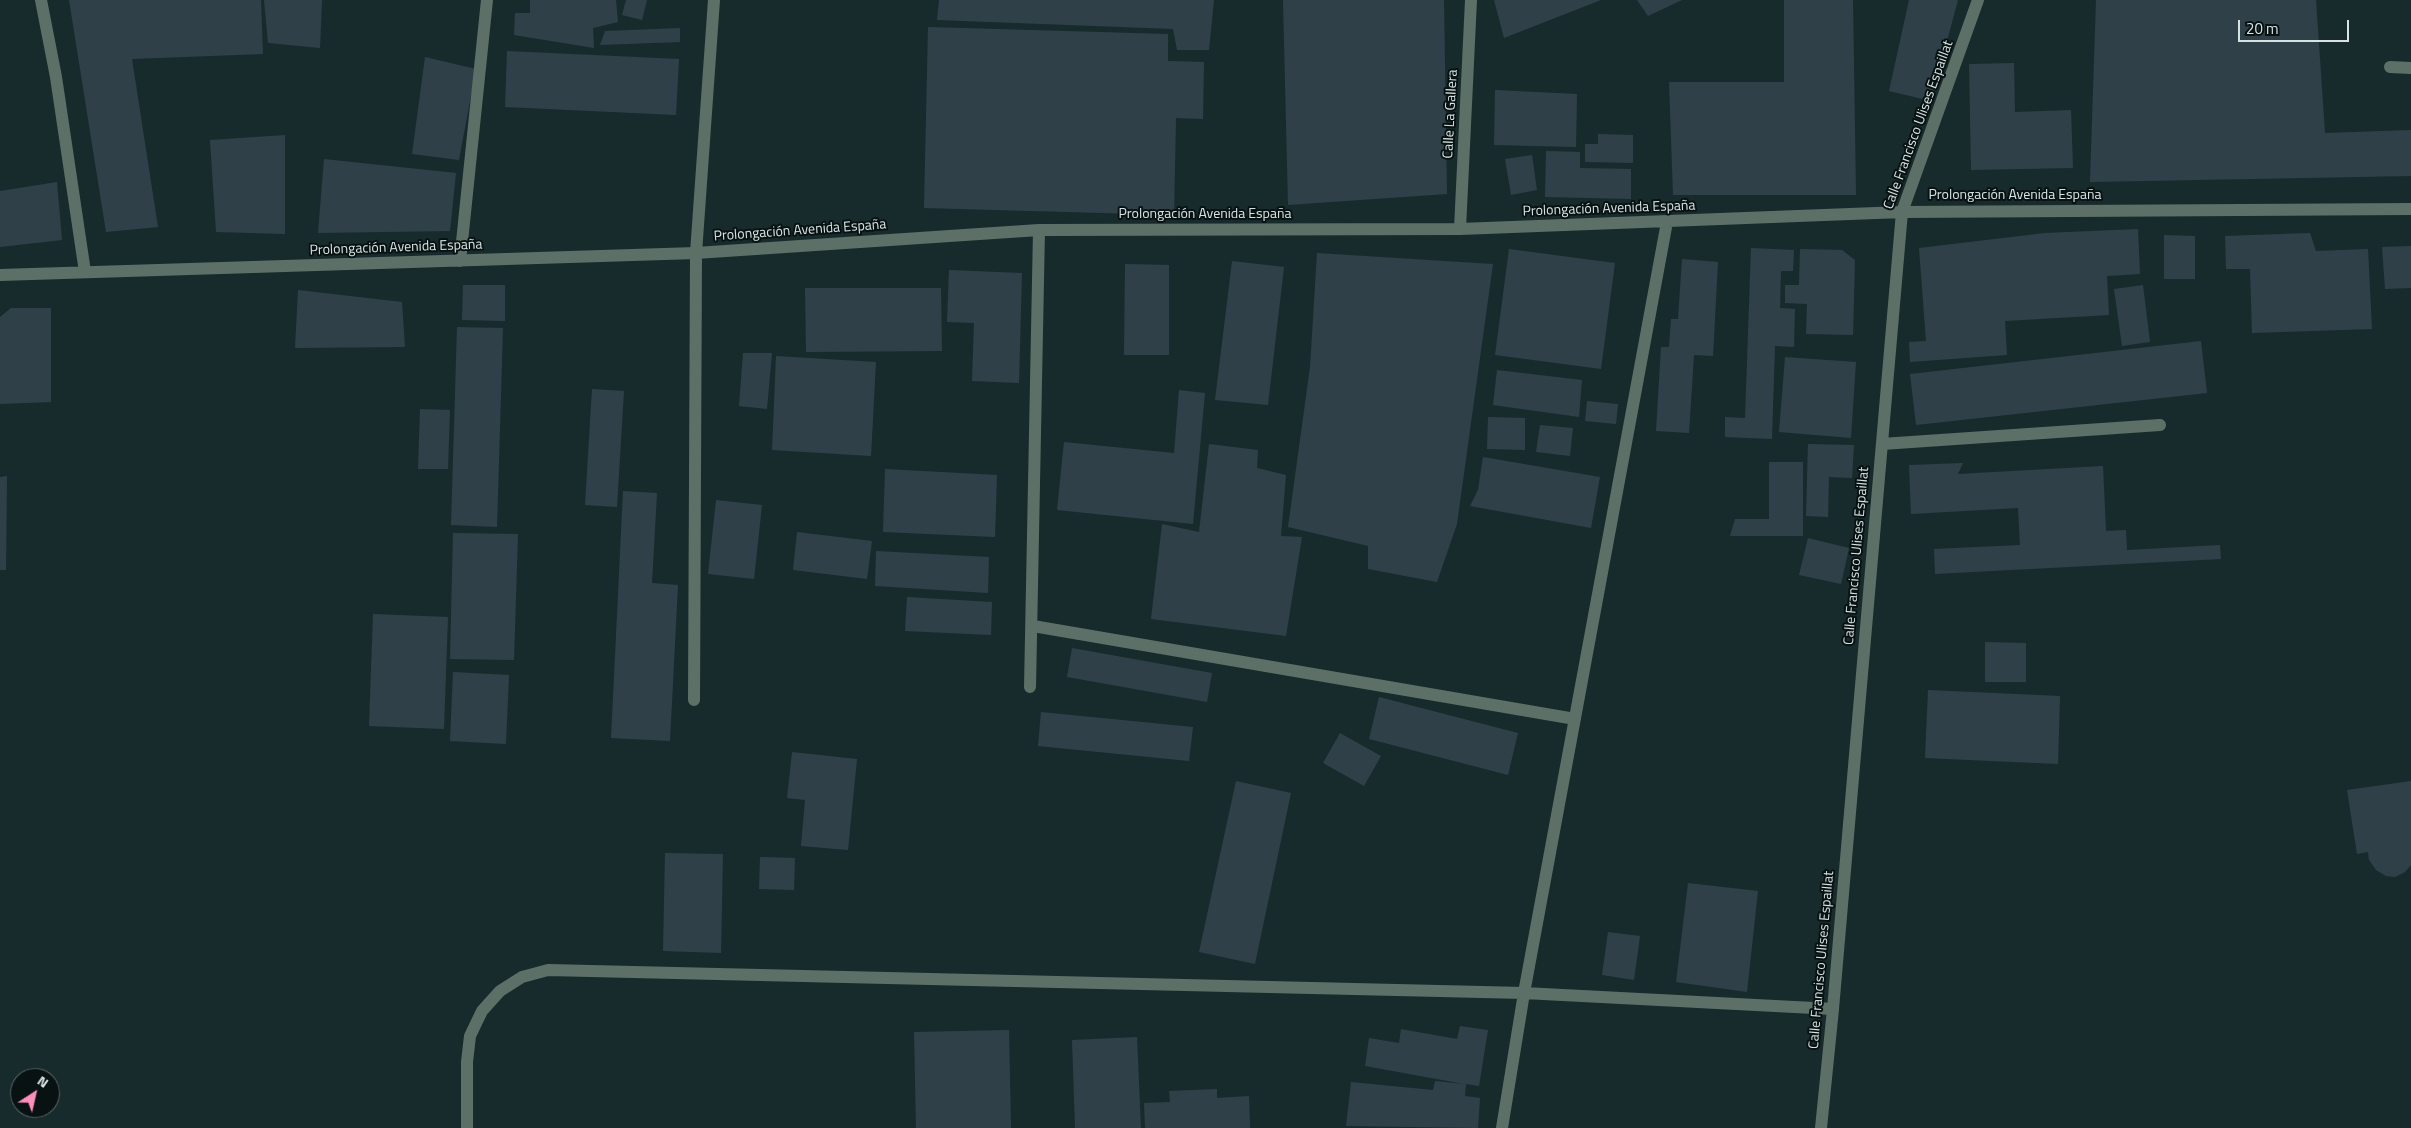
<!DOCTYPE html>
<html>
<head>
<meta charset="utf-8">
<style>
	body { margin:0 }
	#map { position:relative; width:2411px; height:1128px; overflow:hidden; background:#182b2c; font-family:"Titillium Web",sans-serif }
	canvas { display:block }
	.north { position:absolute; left:10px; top:1068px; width:50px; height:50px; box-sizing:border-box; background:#091212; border:1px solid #5b6666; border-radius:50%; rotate:35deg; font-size:14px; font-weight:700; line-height:20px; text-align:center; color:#d7e3e3 }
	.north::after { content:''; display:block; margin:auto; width:18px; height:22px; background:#fe8ebc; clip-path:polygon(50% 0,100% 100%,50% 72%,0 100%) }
	.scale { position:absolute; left:2238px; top:20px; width:111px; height:22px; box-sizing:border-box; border:2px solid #d7e3e3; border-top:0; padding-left:6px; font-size:15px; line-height:18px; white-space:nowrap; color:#d7e3e3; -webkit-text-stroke:4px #091212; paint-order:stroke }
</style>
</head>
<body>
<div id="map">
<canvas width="2411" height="1128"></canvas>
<div class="north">N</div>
<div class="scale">20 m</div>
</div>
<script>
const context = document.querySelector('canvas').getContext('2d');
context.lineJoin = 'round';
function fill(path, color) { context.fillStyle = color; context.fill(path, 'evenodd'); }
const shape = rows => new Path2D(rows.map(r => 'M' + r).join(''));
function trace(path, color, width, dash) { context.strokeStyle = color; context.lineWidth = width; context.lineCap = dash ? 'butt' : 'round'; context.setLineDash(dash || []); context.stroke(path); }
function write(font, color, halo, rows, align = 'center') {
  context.font = font + ' "Titillium Web",sans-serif'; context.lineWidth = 4; context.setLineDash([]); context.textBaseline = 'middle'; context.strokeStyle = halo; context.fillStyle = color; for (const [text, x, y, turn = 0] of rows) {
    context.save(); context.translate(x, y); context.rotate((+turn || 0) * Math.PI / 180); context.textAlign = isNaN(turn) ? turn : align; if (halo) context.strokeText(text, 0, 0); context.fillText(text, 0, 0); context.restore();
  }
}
fill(shape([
	[69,0,261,0,263,54,132,59,158,227,106,232],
	[264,0,322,0,320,48,268,43],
	[530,0,616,0,618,22,593,28,594,48,514,35,515,13,530,13],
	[626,0,647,0,642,20,622,15],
	[939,0,1214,0,1209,50,1177,50,1173,29,937,20],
	[1283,0,1444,0,1447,194,1288,205],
	[1494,0,1601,0,1504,38],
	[1637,0,1682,0,1648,16],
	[1784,0,1853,0,1856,195,1673,195,1669,82,1784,82],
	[1909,0,1958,0,1931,101,1889,91],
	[2096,0,2316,0,2325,133,2411,130,2411,176,2090,182],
	[928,27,1168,34,1168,61,1204,62,1203,119,1176,118,1174,215,924,208],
	[680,28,680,42,600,45,605,31],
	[507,51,679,59,676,115,505,107],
	[425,57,476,69,459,160,412,154],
	[2014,63,2015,112,2071,110,2073,168,1971,170,1969,64],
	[1495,90,1577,94,1576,147,1494,145],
	[1598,134,1633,135,1633,163,1585,162,1585,144,1598,144],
	[285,135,285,234,216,232,210,140],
	[1546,151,1580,152,1580,168,1631,169,1631,199,1545,197],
	[1532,155,1537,190,1511,195,1505,159],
	[324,159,456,173,450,231,318,233],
	[57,182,62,240,0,247,0,191],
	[2138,229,2140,274,2107,276,2109,315,2005,321,2007,355,1910,362,1909,342,1926,341,1919,248,2045,233],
	[2310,233,2316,251,2368,249,2372,329,2252,333,2250,269,2226,269,2225,236],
	[2164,235,2195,236,2195,279,2164,279],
	[2411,246,2411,288,2385,289,2382,247],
	[1751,248,1794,250,1793,271,1781,271,1780,308,1795,309,1794,347,1775,346,1772,439,1725,437,1725,417,1745,418],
	[1509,249,1615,263,1601,369,1495,355],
	[1800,249,1842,250,1855,260,1853,335,1806,334,1807,304,1785,303,1785,285,1799,285],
	[1317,253,1493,264,1457,524,1437,582,1368,569,1368,546,1288,527,1310,367],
	[1682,259,1718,262,1713,356,1694,355,1689,433,1656,431,1661,347,1669,347,1671,319,1678,319],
	[1232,261,1284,267,1268,405,1215,400],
	[1125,264,1169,265,1169,355,1124,355],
	[949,270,1022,273,1019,383,972,381,974,323,947,322],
	[463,285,505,285,505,321,462,320],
	[2143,285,2150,342,2122,346,2114,289],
	[805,288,941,288,942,351,806,352],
	[298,290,402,302,405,347,295,348],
	[11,308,51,308,51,402,0,404,0,317],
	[457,327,503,328,497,527,451,525],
	[2201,341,2207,393,1916,425,1910,374],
	[743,353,772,353,767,409,739,406],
	[776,356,876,362,871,456,772,450],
	[1785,357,1856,362,1851,438,1779,432],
	[1497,370,1582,380,1579,417,1493,405],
	[592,389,624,391,617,507,585,505],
	[1179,390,1205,393,1193,524,1057,510,1064,442,1174,453],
	[1587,401,1618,404,1616,424,1585,421],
	[420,409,450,410,448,469,418,469],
	[1488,417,1525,418,1525,450,1487,449],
	[1540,425,1573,428,1570,456,1536,452],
	[1209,444,1258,450,1257,468,1286,475,1281,536,1302,537,1286,636,1151,619,1162,524,1199,532],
	[1808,444,1854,445,1852,478,1829,477,1828,517,1806,516],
	[1483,457,1600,477,1591,528,1470,506,1478,490],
	[1769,462,1803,462,1803,536,1730,536,1735,519,1769,519],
	[1963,463,1958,474,2103,466,2106,531,2126,530,2127,550,2220,545,2221,559,1935,574,1934,549,2020,545,2018,508,1911,514,1909,465],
	[885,469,997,475,995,537,883,532],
	[7,476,6,570,0,570,0,477],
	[623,491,657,493,652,583,678,585,670,741,611,738],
	[716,500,762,505,754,579,708,574],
	[797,532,872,541,867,579,793,570],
	[453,533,518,534,514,660,450,659],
	[1808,538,1849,548,1841,584,1799,575],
	[876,551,989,557,988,593,875,586],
	[907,597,992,602,991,635,905,631],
	[373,614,448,617,444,729,369,726],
	[1985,642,2026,643,2026,682,1985,682],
	[1072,648,1212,673,1207,702,1067,677],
	[453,672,509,675,506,744,450,741],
	[1928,690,2060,696,2058,764,1925,758],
	[1379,697,1518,733,1508,775,1369,739],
	[1041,712,1193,727,1189,761,1038,746],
	[1340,733,1381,756,1364,786,1323,763],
	[792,752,857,759,848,850,801,846,805,800,787,798],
	[1236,781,1291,793,1255,964,1199,952],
	[2411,781,2411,865,2405,872,2395,877,2386,876,2376,870,2369,860,2368,852,2357,854,2347,790],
	[665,853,723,854,721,953,663,951],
	[760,857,795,858,794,890,759,889],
	[1688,883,1758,891,1747,992,1676,982],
	[1608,932,1640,936,1634,980,1602,975],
	[1460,1026,1488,1030,1479,1086,1466,1084,1465,1096,1480,1098,1478,1128,1346,1126,1351,1082,1433,1090,1435,1081,1464,1084,1365,1066,1369,1038,1399,1043,1401,1029,1457,1039],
	[1009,1030,1011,1128,916,1128,914,1032],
	[1137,1037,1141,1128,1075,1128,1072,1040],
	[1217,1089,1217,1098,1249,1096,1250,1128,1145,1128,1144,1103,1170,1102,1169,1091]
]), '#304049');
trace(shape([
	[41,0,56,77,85,272],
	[2390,67,2411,68],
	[1460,229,1471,0],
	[460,261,487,0],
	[0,275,696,253,1039,230,1460,229,1902,212,2411,209],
	[1882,444,2160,425],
	[1033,626,1575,719],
	[1030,687,1039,230],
	[694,700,696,253,714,0],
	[467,1128,467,1062,470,1036,482,1011,500,991,522,977,548,970,1524,993,1833,1009],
	[1502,1128,1524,993,1667,222],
	[1821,1128,1833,1009,1902,212,1978,0]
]), '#5d7067', 12);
write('14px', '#d7e3e3', '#091212', [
	["Calle La Gallera",1451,114,-87],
	["Calle Francisco Ulises Espaillat",1919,125,-70],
	["Prolongación Avenida España",2015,196],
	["Prolongación Avenida España",1609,209,-2],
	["Prolongación Avenida España",1205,215],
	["Prolongación Avenida España",800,231,-4],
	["Prolongación Avenida España",396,248,-2],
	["Calle Francisco Ulises Espaillat",1857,556,-85],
	["Calle Francisco Ulises Espaillat",1822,960,-85]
]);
</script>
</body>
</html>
